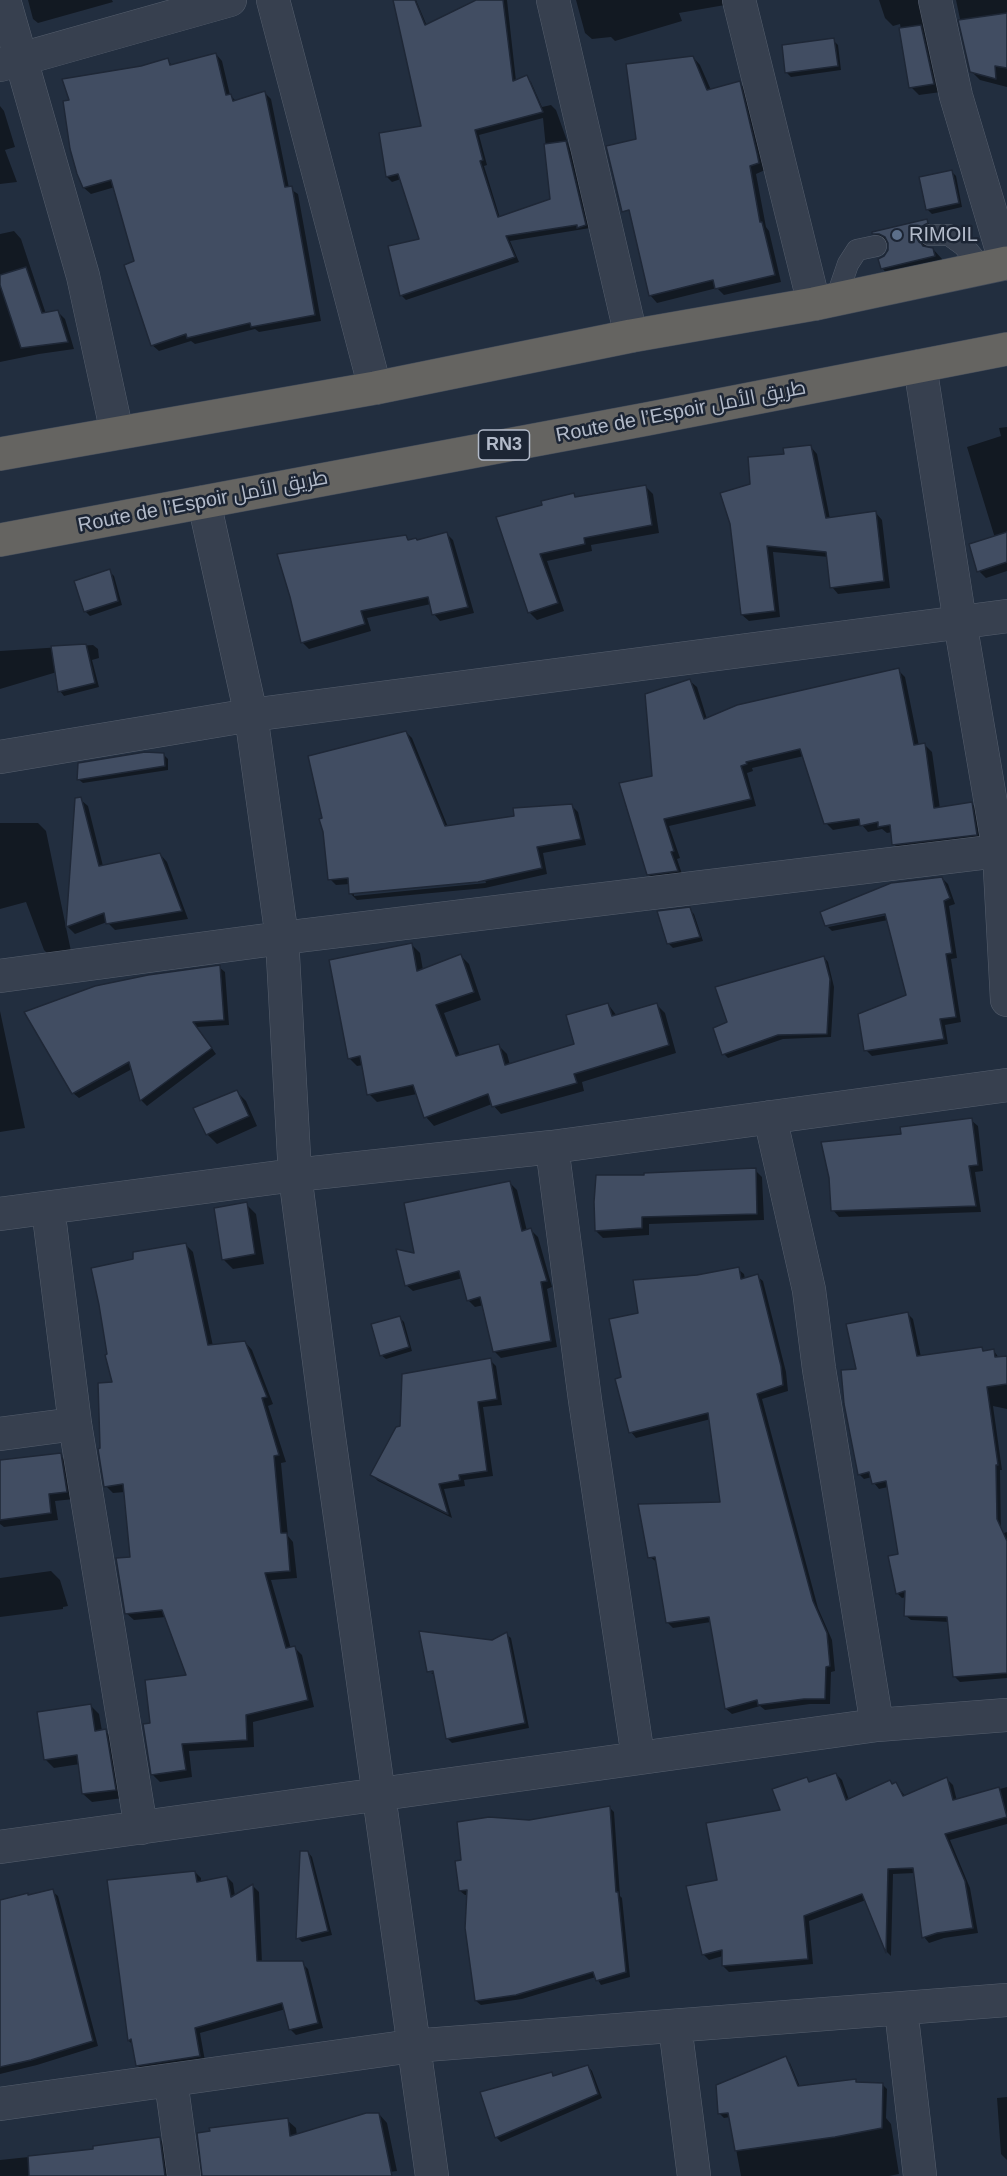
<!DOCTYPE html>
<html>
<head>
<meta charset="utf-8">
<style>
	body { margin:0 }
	canvas { display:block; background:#222e3f }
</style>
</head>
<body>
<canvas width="1007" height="2176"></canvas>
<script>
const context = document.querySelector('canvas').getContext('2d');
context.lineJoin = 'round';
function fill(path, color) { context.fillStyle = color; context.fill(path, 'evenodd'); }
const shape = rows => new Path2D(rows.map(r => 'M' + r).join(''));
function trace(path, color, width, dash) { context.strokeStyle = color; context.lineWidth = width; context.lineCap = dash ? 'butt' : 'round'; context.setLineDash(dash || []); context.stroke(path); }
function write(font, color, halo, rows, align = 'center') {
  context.font = font + ' Arial,Cairo,sans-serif'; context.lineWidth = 5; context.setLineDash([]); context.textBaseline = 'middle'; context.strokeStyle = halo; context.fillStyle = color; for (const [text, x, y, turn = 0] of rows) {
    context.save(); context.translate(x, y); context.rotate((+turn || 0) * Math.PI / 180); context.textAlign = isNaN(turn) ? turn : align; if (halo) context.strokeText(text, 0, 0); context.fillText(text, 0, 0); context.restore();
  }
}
fill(shape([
	[28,0,112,0,113,2,38,23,33,19],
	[394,0,416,0,427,26,479,0,507,0,516,81,526,77,531,82,542,107,551,105,556,110,575,163,590,228,510,241,519,262,406,300,401,295,421,240,401,179,392,182,387,177,423,127],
	[543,118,551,200,500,218,484,166,487,165,479,135],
	[576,0,724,0,725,5,679,13,682,21,615,41,611,37,592,39,585,33],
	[879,0,927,0,941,92,919,95,911,87,900,24,893,26,885,18],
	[956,0,1007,0,1007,87,980,80,971,71],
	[833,40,838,45,841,70,791,77,786,72],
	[216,54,222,61,230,95,236,101,264,92,271,99,289,188,298,194,321,321,259,332,255,329,195,344,191,341,159,351,152,345,136,262,115,187,91,194,84,188,141,68,167,60,173,66],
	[693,57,700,65,711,90,739,83,747,90,765,170,756,174,766,227,769,231,781,282,724,295,717,288,657,303,650,295,638,140],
	[0,106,4,111,15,147,5,150,17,182,0,184],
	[952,172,956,176,962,207,932,214,927,209],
	[926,221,936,230,928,238,926,246,933,249,942,259,944,265,891,278,882,268,885,257,889,251,890,243,884,243,874,233],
	[14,231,21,239,46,314,58,312,65,319,74,349,39,354,0,362,0,234],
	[1007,427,1007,571,986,578,979,571,995,538,967,447,1001,436,999,428],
	[811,447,817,454,830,519,876,513,882,520,890,588,838,594,832,587,829,557,773,552,780,617,749,621,742,615,751,485,785,455],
	[646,487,653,494,659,533,591,545,592,551,547,561,564,611,537,620,530,613,498,518,544,506,574,495,577,498],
	[447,534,453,540,474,613,440,621,434,614,431,604,367,618,371,631,309,649,302,642,405,537,409,541,417,541],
	[109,571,114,576,122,605,90,616,85,611],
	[93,645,98,649,99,658,92,660,99,687,64,696,60,691,57,672,0,689,0,651],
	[898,670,905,677,919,746,925,745,932,752,940,809,971,803,978,810,983,841,900,851,894,844,892,832,887,833,882,829,868,832,862,825,833,830,826,823,804,756,752,768,753,771,747,773,756,806,669,826,680,858,677,859,683,877,655,881,648,874,654,777,690,681,697,687,707,719],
	[406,732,412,738,448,827,572,806,578,812,586,845,543,853,547,874,485,888,357,900,351,894,350,884,336,885,330,879],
	[485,880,486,883,354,896,354,892],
	[163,754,168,759,168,770,83,783,78,779],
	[77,799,80,799,88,806,103,866,160,854,167,862,188,919,115,930,107,922,75,934,68,927],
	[0,823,38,823,46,831,72,956,52,958,44,950,26,902,0,909],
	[942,878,948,884,955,904,949,906,957,958,951,959,961,1022,945,1025,948,1044,872,1056,866,1050,860,1015,908,996,888,920,832,931,828,927,893,914,892,911,827,924,827,927,822,912,892,884],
	[689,909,694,914,703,941,673,948,669,944,659,913],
	[412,945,420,953,423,970,461,956,469,964,481,1000,444,1013,460,1056,499,1046,507,1054,510,1065,576,1045,608,1004,617,1016,657,1005,665,1013,676,1053,582,1082,584,1091,501,1114,492,1104,434,1126,426,1117,417,1094,377,1102,369,1094,363,1065,357,1066,349,1058],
	[824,957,828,962,834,987,831,1037,783,1039,728,1058,724,1054,729,1023],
	[219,967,225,972,229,1025,197,1027,216,1054,147,1106,141,1100,132,1069,79,1098,73,1093],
	[0,1011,25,1128,0,1132],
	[237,1092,246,1101,257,1126,217,1144,207,1134],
	[971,1120,978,1126,983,1171,975,1172,981,1212,839,1217,833,1210,903,1136],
	[755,1170,762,1177,764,1220,649,1224,649,1235,603,1238,596,1231,645,1177],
	[510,1183,517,1190,527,1231,531,1230,538,1237,552,1287,547,1289,557,1347,501,1358,494,1351,484,1305,475,1307,468,1300,463,1278,413,1291,406,1285,416,1255],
	[246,1204,256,1214,264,1264,233,1269,223,1259],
	[185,1244,193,1252,213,1346,245,1342,252,1350,273,1404,268,1406,286,1462,281,1463,288,1536,293,1542,297,1578,271,1580,291,1649,295,1648,302,1655,314,1707,253,1722,254,1747,189,1751,192,1777,160,1782,153,1775,152,1724,188,1677,166,1617,134,1620,126,1613,132,1558,125,1492,113,1493,106,1486,114,1384,135,1260],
	[738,1269,744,1274,745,1279,757,1276,763,1281,786,1372,788,1391,762,1399,818,1608,832,1640,835,1671,831,1672,830,1704,810,1704,765,1710,760,1706,732,1714,726,1709,711,1622,673,1628,667,1622,658,1563,650,1557,722,1504,711,1419,636,1438,631,1432,623,1378,640,1314,697,1276],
	[908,1314,913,1319,921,1357,982,1349,985,1352,994,1351,999,1358,1007,1357,1007,1409,993,1406,1002,1470,1000,1470,1001,1534,1007,1532,1007,1678,960,1682,954,1676,949,1622,911,1620,905,1615,906,1597,902,1598,897,1593,900,1555,888,1487,879,1489,874,1483,872,1477,864,1479,859,1474,858,1370],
	[400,1318,404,1322,412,1351,386,1359,381,1355],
	[490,1360,496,1366,502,1405,483,1407,493,1476,464,1480,465,1486,444,1489,452,1518,378,1481,372,1475],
	[60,1455,68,1463,74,1499,55,1501,58,1520,4,1527,0,1524,0,1462],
	[51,1571,60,1580,68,1606,63,1607,63,1609,0,1617,0,1578],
	[421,1633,492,1641,506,1634,511,1638,529,1728,452,1743,448,1739,435,1675,431,1673,441,1671,440,1668,429,1671],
	[91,1706,99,1714,102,1731,105,1731,114,1739,123,1798,92,1802,83,1794,80,1764,54,1768,45,1759],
	[836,1774,842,1780,849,1800,890,1781,893,1785,896,1784,905,1796,947,1779,953,1785,957,1801,1007,1787,1007,1824,950,1840,970,1888,978,1933,944,1938,929,1943,924,1937,915,1873,893,1874,891,1956,887,1952,866,1900,809,1921,813,1964,729,1972,723,1966,723,1956,709,1960,703,1954,718,1882,782,1812,807,1779,811,1783],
	[610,1808,614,1812,620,1896,622,1898,630,1977,601,1985,596,1977,522,1999,481,2005,476,2001,469,1895,465,1895,460,1891,462,1861],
	[308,1852,312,1857,332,1935,302,1942,298,1938],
	[195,1872,201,1878,201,1882,227,1877,233,1883,235,1896,253,1886,259,1892,262,1963,302,1963,308,1969,323,2028,296,2035,290,2029,286,2009,200,2033,205,2061,143,2071,137,2065,134,2046,129,2041,109,1882],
	[52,1891,58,1896,98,2046,37,2065,0,2074,0,1902],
	[785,2058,790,2063,800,2087,855,2081,858,2083,882,2084,887,2089,886,2118,891,2124,899,2174,889,2176,741,2176,730,2117,724,2118,719,2113],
	[588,2066,592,2071,602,2098,501,2142,496,2137,551,2074,555,2077],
	[1007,2097,1007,2160,1001,2154,997,2098],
	[379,2114,387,2123,397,2171,382,2173,391,2176,204,2176,287,2120,296,2128,297,2136],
	[159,2139,169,2148,173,2176,0,2176,0,2160,95,2150]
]), '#0007');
const building = shape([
	[393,0,415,0,425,25,476,0,503,0,513,81,527,75,543,112,475,130,483,160,480,161,498,217,550,199,544,144,566,141,586,225,577,228,577,225,506,236,515,257,400,296,388,246,419,239,398,174,386,177,379,133,421,126,393,0],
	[1007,13,1007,68,995,66,996,79,970,72,958,20,1007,13],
	[921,25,934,84,909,88,899,28,921,25],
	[834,38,838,66,785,73,782,45,834,38],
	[216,53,226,95,231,94,233,101,265,91,285,187,292,186,315,315,251,327,250,323,187,338,186,334,151,346,124,265,134,261,111,180,83,188,77,174,70,149,63,101,69,100,62,79,141,66,168,58,170,65,216,53],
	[693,56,707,90,740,81,757,153,759,163,750,166,760,222,762,222,775,275,715,289,713,280,649,296,629,210,622,212,606,146,636,139,626,64,693,56],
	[952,170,959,203,926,210,919,177,952,170],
	[927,219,928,223,919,228,917,236,923,246,933,248,935,256,881,269,878,259,884,256,888,250,888,243,885,237,879,234,872,234,872,232,927,219],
	[26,267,42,313,58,310,68,342,21,348,0,285,0,275,26,267],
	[811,445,826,518,876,511,884,581,830,588,826,552,767,546,775,611,741,615,730,524,720,493,750,484,748,457,784,454,783,448,811,445],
	[646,485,652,525,584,538,585,544,540,554,558,603,528,613,496,517,542,505,541,501,574,493,575,497,646,485],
	[447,532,468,607,432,615,428,597,361,611,365,624,301,643,290,597,277,554,406,535,408,540,416,538,417,540,447,532],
	[1007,532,1007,562,977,572,969,544,1007,532],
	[110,569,118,601,84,612,74,581,110,569],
	[86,644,95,683,58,692,51,646,86,644],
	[899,668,914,745,925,743,934,808,972,802,977,835,892,845,890,825,878,827,878,822,860,826,859,819,824,824,800,749,746,762,747,764,741,766,751,799,664,819,674,851,671,852,678,871,647,875,619,783,652,776,645,694,690,679,704,719,737,705,899,668],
	[406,731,445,826,514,816,513,808,572,804,581,839,537,847,542,868,478,882,349,894,348,878,328,880,323,832,319,819,322,818,308,756,406,731],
	[145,752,164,753,165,766,77,780,78,763,145,752],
	[81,797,99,866,160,853,182,911,106,924,104,913,66,927,75,798,81,797],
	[942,877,950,898,944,901,952,953,946,954,956,1017,940,1019,944,1039,864,1051,858,1014,906,995,885,914,825,926,820,912,891,883,942,877],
	[690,907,700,937,667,944,657,911,690,907],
	[412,943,417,971,461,954,474,992,436,1005,456,1056,499,1044,505,1065,574,1044,566,1015,608,1003,612,1016,657,1003,669,1045,574,1074,577,1083,492,1107,488,1094,424,1118,413,1085,367,1095,360,1056,348,1059,329,960,412,943],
	[824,956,830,979,827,1034,778,1035,722,1055,713,1028,727,1022,715,987,824,956],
	[220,965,224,1020,193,1022,212,1048,140,1101,129,1062,72,1094,24,1012,95,986,148,975,220,965],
	[237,1090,249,1116,206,1135,193,1108,237,1090],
	[972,1118,978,1165,969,1166,976,1206,831,1211,829,1178,821,1142,901,1134,900,1127,972,1118],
	[756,1168,757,1214,642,1217,642,1228,595,1231,594,1202,596,1175,644,1175,644,1173,756,1168],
	[510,1181,522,1231,531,1228,547,1281,541,1282,551,1341,493,1352,480,1297,467,1301,459,1271,405,1286,396,1249,414,1253,404,1203,510,1181],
	[247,1202,255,1254,222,1260,214,1208,247,1202],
	[186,1243,208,1345,245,1341,267,1397,262,1398,279,1455,274,1456,281,1533,287,1533,290,1571,265,1573,286,1648,295,1646,308,1700,246,1715,247,1740,182,1744,186,1770,151,1775,143,1724,150,1723,145,1680,186,1675,162,1610,125,1614,116,1558,130,1557,123,1484,104,1487,98,1449,100,1448,98,1383,112,1382,105,1355,107,1354,99,1305,91,1268,133,1259,133,1252,186,1243],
	[739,1267,741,1279,758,1274,781,1366,783,1385,757,1394,813,1601,827,1633,830,1666,826,1667,825,1699,804,1699,758,1705,757,1700,725,1709,709,1617,666,1623,655,1557,648,1558,638,1504,720,1502,708,1413,629,1433,615,1379,621,1377,609,1319,638,1313,633,1280,697,1275,739,1267],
	[908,1312,917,1356,982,1347,983,1351,994,1349,995,1357,1007,1356,1007,1384,987,1387,998,1465,996,1465,997,1519,1007,1541,1007,1673,953,1677,947,1617,904,1616,905,1591,896,1594,888,1556,898,1554,886,1481,872,1484,869,1472,858,1475,844,1404,841,1370,856,1369,846,1324,908,1312],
	[400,1316,409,1347,380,1356,371,1324,400,1316],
	[491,1358,497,1399,478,1402,487,1471,459,1475,460,1480,439,1484,448,1514,370,1475,396,1427,400,1426,402,1374,491,1358],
	[61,1453,67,1492,49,1494,51,1513,0,1520,0,1460,61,1453],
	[419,1631,492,1640,507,1632,525,1723,446,1739,433,1671,427,1672,419,1631],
	[91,1704,95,1731,106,1729,116,1790,82,1794,77,1755,44,1760,37,1712,91,1704],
	[836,1773,846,1800,890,1780,892,1784,896,1782,903,1796,947,1777,953,1800,999,1787,1007,1817,945,1834,965,1881,973,1928,937,1933,922,1938,913,1868,888,1869,886,1953,862,1894,804,1916,808,1959,722,1966,722,1950,702,1955,686,1886,717,1880,706,1823,780,1810,772,1789,807,1777,809,1782,836,1773],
	[610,1806,616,1892,618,1892,626,1972,596,1981,593,1972,516,1995,475,2001,465,1928,467,1890,459,1891,455,1861,461,1860,457,1822,489,1817,529,1820,610,1806],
	[300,1851,308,1851,328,1931,296,1939,300,1851],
	[195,1871,197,1882,227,1876,231,1897,253,1884,257,1961,303,1961,318,2023,289,2030,282,2003,195,2028,200,2056,136,2066,131,2039,128,2041,107,1880,195,1871],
	[53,1889,93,2041,31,2060,0,2067,0,1900,28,1893,28,1895,53,1889],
	[786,2056,798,2086,856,2079,856,2082,883,2083,882,2128,835,2137,735,2151,728,2113,718,2114,716,2085,786,2056],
	[588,2065,598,2094,495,2138,480,2092,552,2072,553,2076,588,2065],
	[366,2113,379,2113,392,2176,202,2176,197,2133,210,2131,209,2128,288,2118,290,2136,366,2113],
	[160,2137,165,2176,29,2176,28,2156,93,2149,93,2146,160,2137]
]);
fill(building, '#414d62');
trace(building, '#1e2736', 1.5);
const service = shape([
	[930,235,949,235,964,246,982,268],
	[836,299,848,264,857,250,876,246]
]);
const minor = shape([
	[4,0,83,276,117,433],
	[273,0,375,388],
	[553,0,631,336],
	[739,0,814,304],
	[935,0,956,96,1006,264],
	[0,65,230,0],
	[920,366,960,622,999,851,1007,1000],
	[204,502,251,715,282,938,295,1175,328,1430,432,2176],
	[0,757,251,715,1007,616],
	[0,976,282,938,1007,850],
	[770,1117,809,1290,819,1369,877,1725],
	[552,1147,585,1400,638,1757],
	[48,1208,75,1424,141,1828],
	[0,1214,295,1175,552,1147,1007,1085],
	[0,1434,75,1424],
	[0,1847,877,1725,1007,1715],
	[901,2009,920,2176],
	[675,2026,694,2176],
	[171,2081,184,2176],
	[0,2104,412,2046,1007,2000]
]);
const trunk = shape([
	[0,454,375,388,631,336,814,304,1007,263],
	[0,540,647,419,1007,349]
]);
trace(service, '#555e6d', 22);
trace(minor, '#555e6d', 34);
trace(trunk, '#424b5a', 34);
trace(service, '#37404f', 21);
trace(minor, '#37404f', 33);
trace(trunk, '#656461', 33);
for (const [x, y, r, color] of [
	[897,235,6,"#5c6f8a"]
]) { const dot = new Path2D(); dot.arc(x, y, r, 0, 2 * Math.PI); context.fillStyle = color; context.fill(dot); trace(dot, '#1c2534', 2); }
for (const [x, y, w] of [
	[504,445,51]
]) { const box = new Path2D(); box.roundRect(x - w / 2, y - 15, w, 30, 4.5); context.fillStyle = '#1c2534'; context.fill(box); trace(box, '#b3bbca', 1.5); }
write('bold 18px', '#b3bbca', null, [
	["RN3",504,445]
]);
write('20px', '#b3bbca', '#1c2534', [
	["RIMOIL",909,235]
], 'left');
write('20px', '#b3bbca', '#1c2534', [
	["Route de l’Espoir طريق الأمل",681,412,-11],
	["Route de l’Espoir طريق الأمل",203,502,-11]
]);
</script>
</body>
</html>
